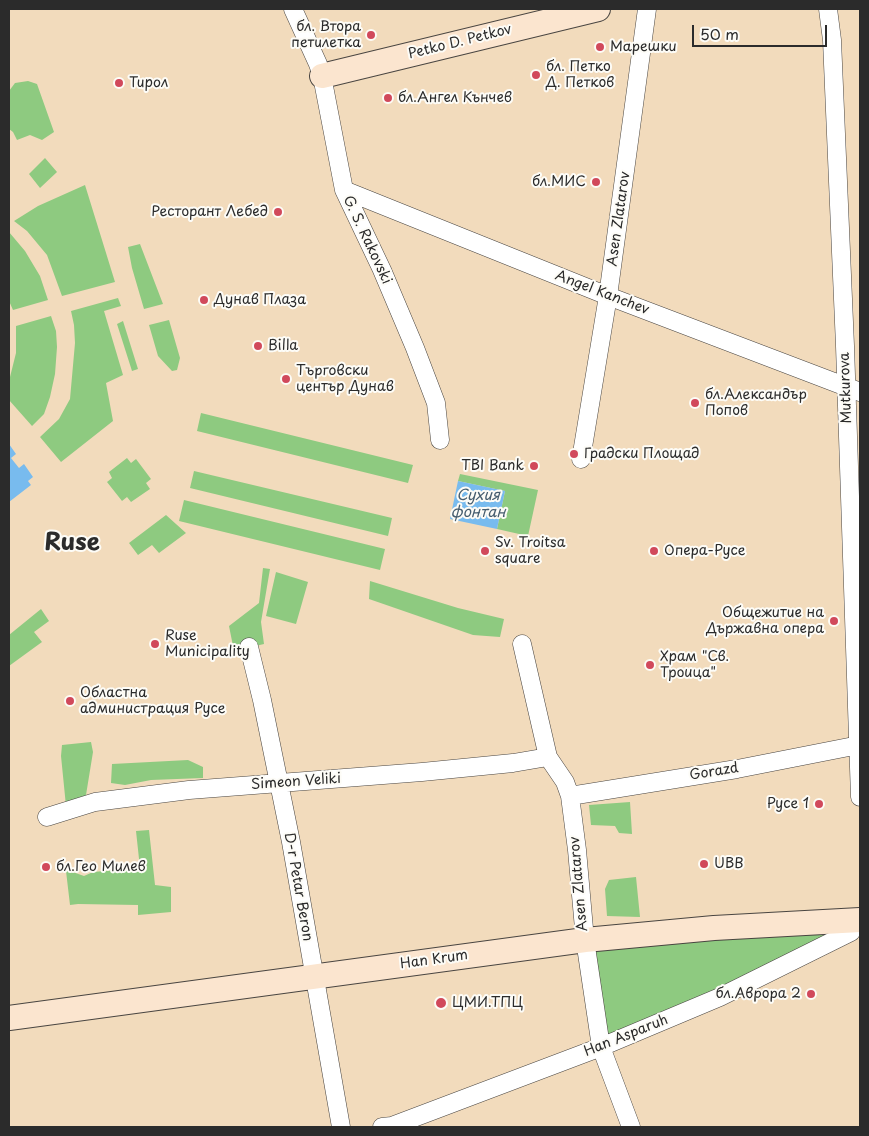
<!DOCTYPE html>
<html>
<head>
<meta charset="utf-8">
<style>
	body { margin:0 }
	#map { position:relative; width:869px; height:1136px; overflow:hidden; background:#f2dbbc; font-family:"Playpen Sans",sans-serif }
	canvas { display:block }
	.frame { position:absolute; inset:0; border:10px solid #2b2b2b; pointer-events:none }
	.scale { position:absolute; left:692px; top:25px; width:135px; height:22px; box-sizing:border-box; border:2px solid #2b2b2b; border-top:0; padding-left:6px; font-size:15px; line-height:18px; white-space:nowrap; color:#2b2b2b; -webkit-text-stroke:4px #fdfcf7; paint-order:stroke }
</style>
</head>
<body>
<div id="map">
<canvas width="869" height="1136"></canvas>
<div class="frame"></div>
<div class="scale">50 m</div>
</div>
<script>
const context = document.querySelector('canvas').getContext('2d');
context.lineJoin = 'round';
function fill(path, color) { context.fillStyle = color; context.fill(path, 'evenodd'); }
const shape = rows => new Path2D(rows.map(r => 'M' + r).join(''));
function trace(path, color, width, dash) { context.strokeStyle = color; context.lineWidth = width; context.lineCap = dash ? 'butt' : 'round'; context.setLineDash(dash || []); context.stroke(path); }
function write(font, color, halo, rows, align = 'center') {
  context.font = font + ' "Playpen Sans",sans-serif'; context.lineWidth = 4; context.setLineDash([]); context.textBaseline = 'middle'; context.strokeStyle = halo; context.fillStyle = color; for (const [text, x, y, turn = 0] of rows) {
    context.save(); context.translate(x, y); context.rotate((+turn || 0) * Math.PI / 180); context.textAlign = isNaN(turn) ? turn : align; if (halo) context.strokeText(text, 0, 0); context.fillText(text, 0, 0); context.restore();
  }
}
fill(shape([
	[28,81,37,84,54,132,42,140,30,135,17,140,13,132,9,129,9,91,15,83],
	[45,158,57,172,40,188,29,174],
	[85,185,115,282,62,296,47,255,27,231,14,221,38,206],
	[9,232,25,251,40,276,48,300,13,310,9,301],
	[140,244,163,304,144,309,132,268,128,247],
	[118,298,121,306,104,311,123,375,106,383,113,421,61,462,40,437,59,419,70,399,75,343,74,325,71,311],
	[51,316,56,331,57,347,55,374,50,397,44,414,32,426,9,400,9,381,16,353,16,326],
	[169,320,180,358,177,370,172,371,158,356,149,325],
	[123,321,138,369,132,371,117,324],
	[201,413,413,465,408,483,197,431],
	[127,458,131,463,136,459,151,479,146,483,150,489,131,502,127,497,122,501,107,482,112,478,109,472],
	[194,471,392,518,388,536,190,488],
	[460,474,538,490,528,536,497,529,505,491,458,481],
	[184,500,385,549,380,570,179,521],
	[166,515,186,533,159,553,152,545,138,555,129,543],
	[263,568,270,569,261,622,264,644,234,651,229,626,259,603],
	[276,572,308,582,296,624,266,616],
	[370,581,458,608,504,619,500,637,473,635,369,599],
	[41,609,49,621,34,632,42,642,9,666,9,635],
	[91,742,93,752,86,795,83,800,66,806,61,756,62,745],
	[188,760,203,767,203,778,151,780,125,785,111,783,112,764],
	[630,802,632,834,619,833,615,826,591,825,589,805],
	[149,830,155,885,171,887,171,912,138,915,138,905,78,904,70,905,66,871,70,871,84,876,93,872,140,868,136,831],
	[636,877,640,917,607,916,605,889,609,880],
	[860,920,601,1047,585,940]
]), '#8eca80');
fill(shape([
	[9,444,16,454,11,458,19,468,24,464,33,477,28,481,31,485,9,502],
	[458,481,505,491,497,529,450,519]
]), '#78bbee');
const street = shape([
	[293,9,318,64,322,76,344,190,382,270,415,348,436,403,440,440],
	[828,9,832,40,845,346,860,797],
	[344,190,608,296,860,392],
	[581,459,608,296,647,9],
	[522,644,548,757,565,782,570,796,577,850,585,940,601,1047,631,1127],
	[249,647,262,700,291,842,341,1127],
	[570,796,737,769,859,745],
	[47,817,95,802,189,790,422,772,513,763,548,757],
	[382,1127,392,1126,601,1047,720,997,851,932,857,920]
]);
const secondary = shape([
	[322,76,598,9],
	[9,1018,585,940,714,928,860,920]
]);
trace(street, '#494541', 19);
trace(secondary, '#494541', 26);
trace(street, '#fff', 18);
trace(secondary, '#fbe5cf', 24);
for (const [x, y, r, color] of [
	[371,35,5,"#d1495b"],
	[600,47,5,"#d1495b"],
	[536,75,5,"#d1495b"],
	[119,83,5,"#d1495b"],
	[388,98,5,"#d1495b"],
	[596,182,5,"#d1495b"],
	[278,212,5,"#d1495b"],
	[204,300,5,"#d1495b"],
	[258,346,5,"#d1495b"],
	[286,379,5,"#d1495b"],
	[695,403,5,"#d1495b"],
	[574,454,5,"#d1495b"],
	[534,466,5,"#d1495b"],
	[485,551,5,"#d1495b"],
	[654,551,5,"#d1495b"],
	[834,621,5,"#d1495b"],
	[155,644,5,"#d1495b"],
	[650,665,5,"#d1495b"],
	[70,701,5,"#d1495b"],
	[819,804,5,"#d1495b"],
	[704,864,5,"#d1495b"],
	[46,867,5,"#d1495b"],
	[811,994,5,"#d1495b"],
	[441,1003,6,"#d1495b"]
]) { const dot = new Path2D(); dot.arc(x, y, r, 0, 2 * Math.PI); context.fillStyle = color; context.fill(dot); trace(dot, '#fdfcf7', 2); }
write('14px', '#2b2b2b', '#fdfcf7', [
	["бл. Втора",361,27,"right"],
	["петилетка",361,43,"right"],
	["Марешки",610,47],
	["бл. Петко",546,67],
	["Д. Петков",546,83],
	["Тирол",129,83],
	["бл.Ангел Кънчев",398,98],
	["бл.МИС",586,182,"right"],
	["Ресторант Лебед",268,212,"right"],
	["Дунав Плаза",214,300],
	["Billa",268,346],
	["Tърговски",296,371],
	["център Дунав",296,387],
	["бл.Александър",705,395],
	["Попов",705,411],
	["Градски Площад",584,454],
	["TBI Bank",524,466,"right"],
	["Sv. Troitsa",495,543],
	["square",495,559],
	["Опера-Русе",664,551],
	["Общежитие на",824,613,"right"],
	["Държавна опера",824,629,"right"],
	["Ruse",165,636],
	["Municipality",165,652],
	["Храм \"Св.",660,657],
	["Троица\"",660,673],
	["Областна",80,693],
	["администрация Русе",80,709],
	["Русе 1",809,804,"right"],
	["UBB",714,864],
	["бл.Гео Милев",56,867],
	["бл.Аврора 2",801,994,"right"],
	["ЦМИ.ТПЦ",452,1003]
], 'left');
write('14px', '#2b2b2b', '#fdfcf7', [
	["Petko D. Petkov",460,42,-14],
	["Asen Zlatarov",619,219,-82],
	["G. S. Rakovski",367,240,65],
	["Angel Kanchev",602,293,21],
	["Mutkurova",846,388,-92],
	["Gorazd",714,772,-9],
	["Simeon Veliki",296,782,-4],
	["Asen Zlatarov",579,884,-95],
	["D-r Petar Beron",298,887,80],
	["Han Krum",434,960,-8],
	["Han Asparuh",626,1036,-22]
]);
write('italic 15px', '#465d6f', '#fdfcf7', [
	["Сухия",478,496],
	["фонтан",478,513]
]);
write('bold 24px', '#2b2b2b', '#fdfcf7', [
	["Ruse",72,543]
]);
</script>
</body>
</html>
